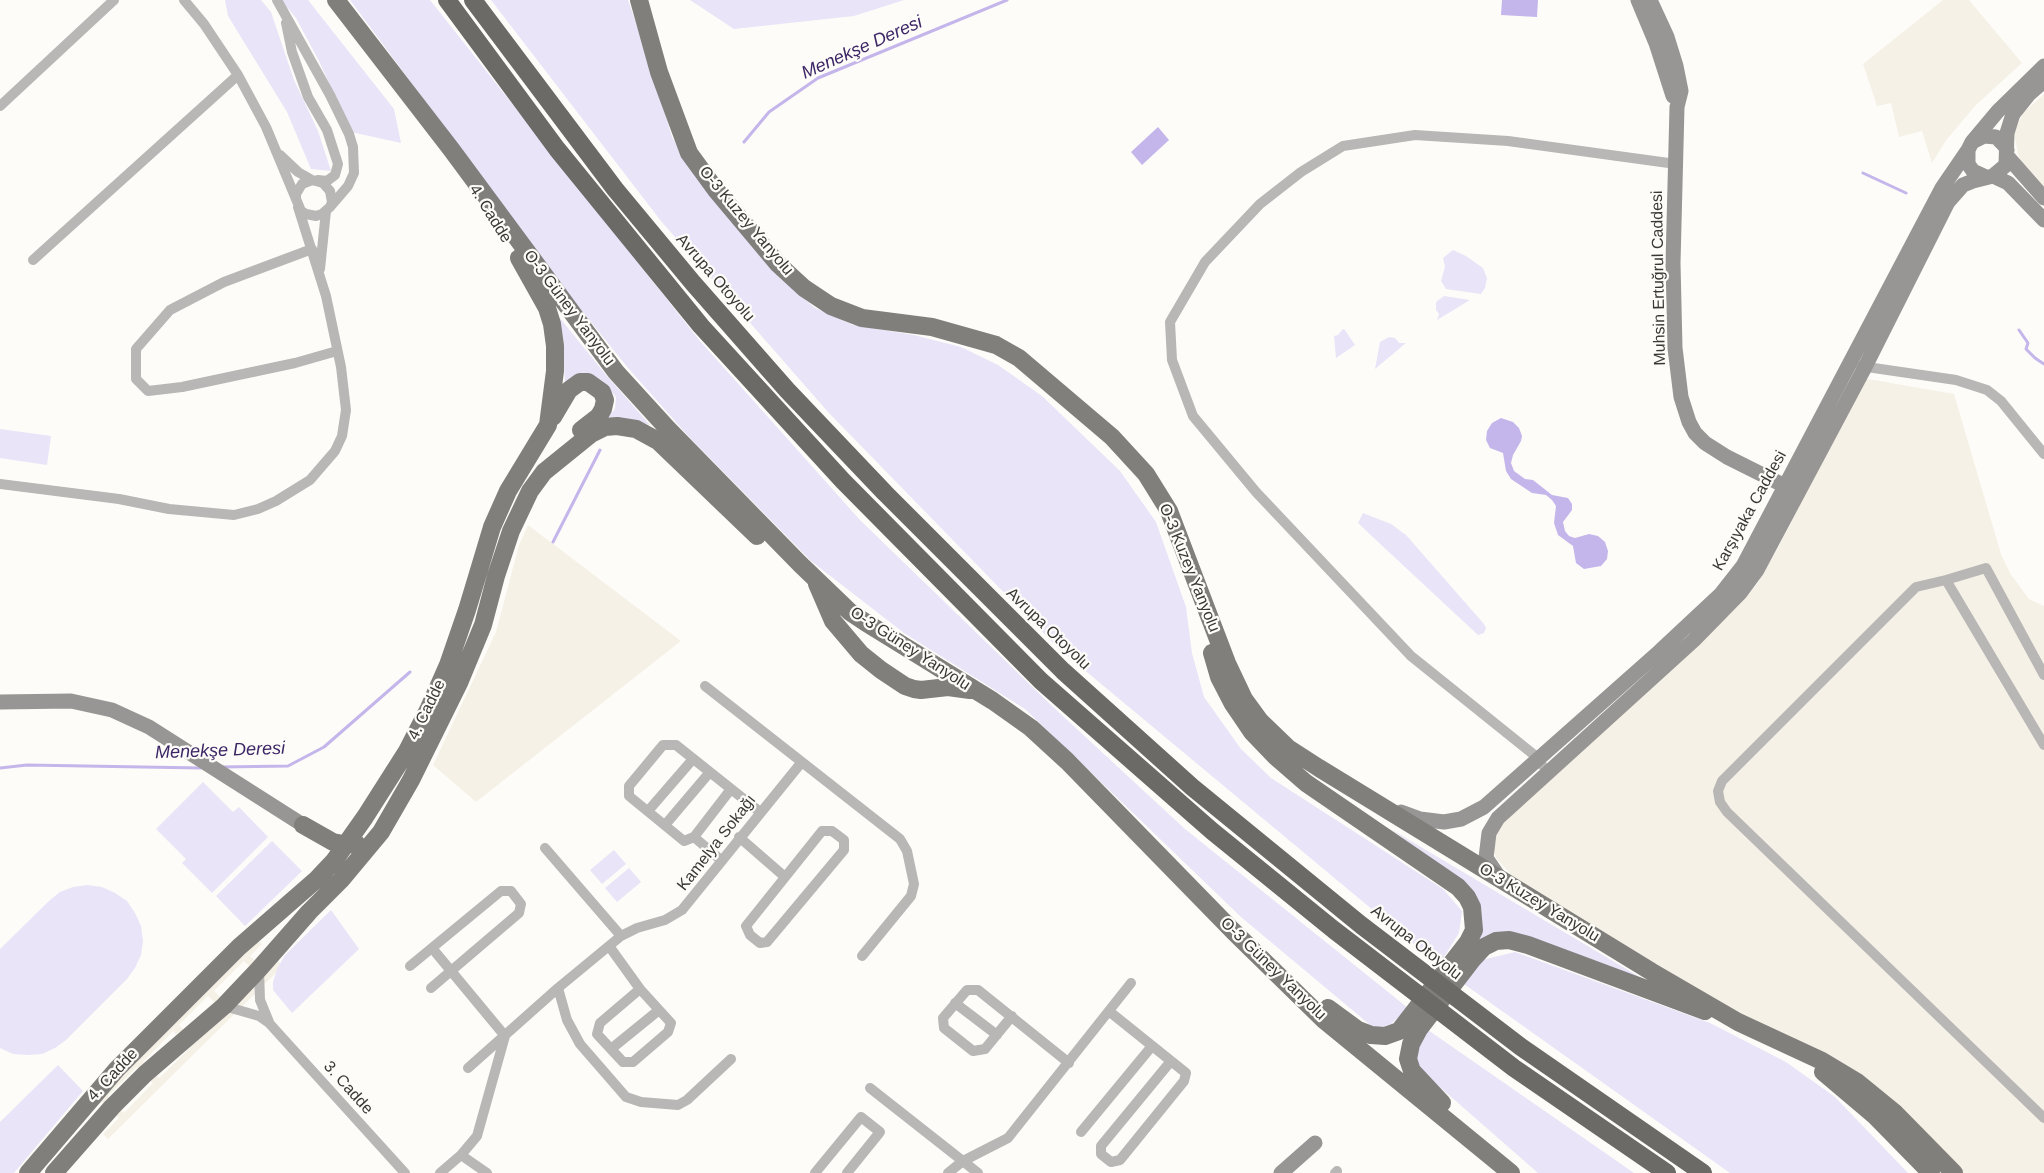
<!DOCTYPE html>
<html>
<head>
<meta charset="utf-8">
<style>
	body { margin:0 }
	canvas { display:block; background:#fdfcf8 }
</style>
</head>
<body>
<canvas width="2044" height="1173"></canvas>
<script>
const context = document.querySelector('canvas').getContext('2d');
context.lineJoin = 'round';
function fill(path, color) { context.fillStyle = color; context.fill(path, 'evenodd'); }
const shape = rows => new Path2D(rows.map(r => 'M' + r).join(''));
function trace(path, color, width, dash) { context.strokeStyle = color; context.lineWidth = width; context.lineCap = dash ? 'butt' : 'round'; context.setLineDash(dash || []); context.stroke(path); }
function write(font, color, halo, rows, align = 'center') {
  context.font = font + ' Helvetica,sans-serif'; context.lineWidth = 4.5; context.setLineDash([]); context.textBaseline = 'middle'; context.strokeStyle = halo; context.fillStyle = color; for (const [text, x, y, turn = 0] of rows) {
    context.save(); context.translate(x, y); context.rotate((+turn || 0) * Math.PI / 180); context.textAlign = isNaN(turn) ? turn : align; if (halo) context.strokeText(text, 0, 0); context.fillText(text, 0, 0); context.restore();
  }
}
fill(shape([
	[1943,0,1969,0,2022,63,1976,105,1947,139,1932,163,1922,131,1899,137,1891,103,1877,106,1863,64],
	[2044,94,2044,189,2023,168,2018,154,2014,133,2023,113],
	[1868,379,1954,394,2001,554,2010,573,2029,599,2044,606,2044,1173,1960,1173,1757,1025,1515,879,1496,858,1493,847,1497,823,1730,613,1757,584,1778,548,1863,382],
	[528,525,681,641,476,802,433,765,496,632,519,545],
	[257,939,262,944,250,956,267,972,278,961,283,966,108,1139,103,1134,119,1118,102,1102,87,1116,82,1111],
	[244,961,250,967,231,1008,214,991],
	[208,996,225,1013,185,1031,179,1025],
	[173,1031,190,1048,159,1078,143,1062],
	[137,1067,153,1083,124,1113,108,1096]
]), '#f5f1e6');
fill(shape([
	[225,0,261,0,271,12,294,80,318,131,331,171,311,169,287,112,228,16],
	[281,0,308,0,394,109,401,143,351,132,320,63,296,18],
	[350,0,430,0,700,341,860,520,1052,706,1185,829,1408,1008,1391,1024,1375,1029,1241,917,1025,709,904,633,811,561,690,438,628,368,562,286],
	[491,0,628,0,652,69,672,137,695,175,781,279,815,308,853,325,914,335,961,347,998,365,1042,396,1120,471,1156,522,1186,607,1192,653,1204,697,1241,749,1271,778,1443,889,1462,911,1459,933,1439,965,1058,648,828,412,661,221],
	[690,0,904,0,854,16,734,29],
	[1453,250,1466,256,1483,268,1487,278,1485,288,1481,294,1446,289,1441,281,1445,267,1443,258],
	[1444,296,1470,300,1437,320,1439,314,1436,310,1436,302],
	[551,307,606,375,650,425,630,420,603,422,615,409,616,397,601,380,591,376,565,385,563,338],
	[1343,329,1345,330,1355,345,1336,358,1334,336,1338,335],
	[1389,337,1395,338,1399,343,1406,343,1375,369,1380,342],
	[0,429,51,436,47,465,0,458],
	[1363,513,1391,524,1406,535,1484,624,1486,628,1484,633,1478,635,1376,540,1358,523],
	[203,782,233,812,239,807,268,837,212,893,182,863,186,859,156,829],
	[1389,828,1670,995,1518,935,1476,943,1479,906,1443,867],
	[272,841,302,871,245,926,216,896],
	[614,850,626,864,602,884,590,870],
	[629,868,641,882,617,902,605,888],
	[87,885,102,887,115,893,127,901,135,913,141,926,143,941,141,955,135,968,127,979,66,1040,55,1048,42,1054,28,1055,13,1054,0,1048,0,949,49,901,60,892,73,887],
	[331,910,359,949,292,1013,273,990,273,982,277,969,285,955],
	[1515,952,1710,1023,1786,1062,1835,1097,1908,1173,1730,1173,1464,984,1482,960],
	[1428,1030,1634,1173,1538,1173,1417,1067,1415,1045],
	[58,1065,83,1091,14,1173,0,1173,0,1122]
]), '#e9e4f8');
fill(shape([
	[1502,0,1538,0,1537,17,1501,15],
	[1158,127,1169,140,1142,165,1131,152],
	[1501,418,1513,422,1519,428,1522,436,1521,441,1513,455,1511,463,1514,471,1525,479,1533,480,1552,495,1568,498,1572,504,1572,510,1563,522,1565,531,1569,536,1575,538,1589,534,1598,536,1605,542,1608,551,1607,559,1601,566,1584,569,1576,563,1573,546,1558,535,1554,523,1556,506,1552,500,1546,495,1532,493,1511,479,1506,471,1503,453,1490,448,1486,440,1487,431,1492,423]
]), '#c4b5eb');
trace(shape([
	[744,142,769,112,818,78,1007,0],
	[1863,173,1906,193],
	[2019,330,2028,343,2026,349,2035,358,2044,364],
	[553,542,600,450],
	[222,767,288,766,324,747,410,672],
	[0,768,27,765,201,768]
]), '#c4b5eb', 3);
trace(shape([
	[184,0,204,24,238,75,266,127,296,199],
	[277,0,330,95,349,134,353,147,354,173,348,186,330,207],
	[286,23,292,52,308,97,327,130,338,164,335,175,327,181,318,180],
	[0,106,114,0],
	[280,155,298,172,312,180,323,183,330,191,332,202,330,207,322,214,316,216,306,214,301,211,296,199,296,194,302,184,312,180],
	[312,249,224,282,170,310,136,349,136,379,148,391,182,387,295,363,337,351],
	[33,260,238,75],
	[320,269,326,211],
	[1860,366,1956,380,1987,390,2001,401,2044,454],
	[0,484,119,499,169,509,234,515,258,509,276,501,310,480,335,451,342,436,346,410,341,367,326,296,298,207],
	[1946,580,1916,587,1722,781,1718,791,1720,802,1727,812,2044,1118],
	[2044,675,1986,568,1946,580,2044,745],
	[705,686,900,839,907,851,914,884,911,896,862,956],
	[1542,765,1538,758,1411,656,1256,492,1193,416,1172,360,1170,322,1205,262,1260,204,1301,172,1343,146,1415,135,1508,141,1676,164],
	[648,811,693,759],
	[665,825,710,772],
	[822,831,832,831,844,840,844,850,767,942,760,943,750,935,746,926,822,831],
	[694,837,731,789],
	[739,837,785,877],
	[545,848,621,936],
	[722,861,694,837,684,841,629,796,629,786,663,745,676,745,760,812],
	[609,946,640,989,671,1023,668,1032,633,1062,623,1062,597,1034,600,1023,640,989],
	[432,948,505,1036],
	[410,966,501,891,511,891,521,904,519,913,431,988],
	[259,971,260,1000,269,1022],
	[558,988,567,1020,580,1044,626,1097,641,1102,678,1105,687,1100,731,1059],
	[955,1003,997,1035],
	[224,1006,259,1016,269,1023,405,1173],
	[1110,1012,1186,1073,1184,1081,1120,1160,1111,1162,1101,1154,1101,1146,1171,1061],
	[1012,1016,985,1049,973,1051,944,1028,943,1018,967,990,978,990,1069,1063],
	[611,1049,659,1010],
	[468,1068,558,988,621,936,637,928,665,920,682,910,801,763],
	[870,1088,978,1173],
	[1081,1132,1152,1046],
	[461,1155,487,1173],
	[440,1173,461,1155,477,1136,505,1036],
	[815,1173,861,1117,880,1132,847,1173],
	[948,1173,963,1161,1008,1138,1131,983],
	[1335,1173,1337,1171]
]), '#b8b7b6', 10);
trace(shape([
	[1638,0,1656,43,1673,96],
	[1650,0,1667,37,1676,66,1681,91,1677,107,1673,263,1675,348,1681,397,1689,422,1695,433,1705,443,1727,457,1793,490],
	[1972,142,1998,111,2044,66],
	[2007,156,2044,198],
	[1993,176,2008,183,2044,220],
	[1986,177,1973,171,1968,164,1968,150,1972,142,1984,136,1996,137,2004,145,2007,150],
	[0,702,71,701,112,710,149,727,303,825],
	[1401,812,1420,819,1444,822,1461,819,1484,807,1660,651,1721,594,1743,566,1942,188,1968,150],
	[1499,877,1486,858,1489,833,1498,818,1694,640,1740,593,1757,570,1865,367,1948,202,1963,185,1973,181,1993,176,2006,165,2007,133,2013,114,2029,94,2044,81],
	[1281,1173,1315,1143]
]), '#979694', 15);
trace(shape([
	[336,0,451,149,616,372,668,429,800,564,850,612,865,622,993,701,1031,728,1067,761,1233,931,1324,1020,1511,1173],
	[639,0,659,72,689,153,716,190,778,264,804,288,831,306,862,318,932,327,996,345,1019,358,1112,437,1146,474,1169,511,1227,663,1244,699,1260,721,1288,748,1319,768,1652,972,1738,1022,1822,1061,1857,1082,1895,1113,1954,1173],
	[553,417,569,390,580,382,588,382,602,392,605,400,603,409,599,416,581,430],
	[817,584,833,621,861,654,881,670,905,686,914,689,921,690,948,687,970,690],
	[1212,653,1219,677,1233,704,1252,732,1276,757,1306,783,1458,887,1467,897,1472,907,1474,930,1468,942,1399,1031,1385,1036,1371,1035,1358,1030,1328,1008],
	[303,825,333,842,347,845,356,843],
	[1823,1072,1875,1116,1931,1173],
	[1442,1103,1412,1071,1408,1059,1411,1044,1419,1029,1472,960,1484,947,1496,941,1509,940,1528,945,1705,1011],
	[28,1173,117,1069,239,947,317,879,334,861,365,817,407,751,429,708,448,665,467,610,492,527,508,491,548,425,555,371,555,346,552,324,547,308,519,258],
	[54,1173,112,1107,145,1074,224,1006,259,969,309,912,341,880,381,832,411,780,459,683,483,625,496,576,511,531,530,491,544,472,591,434,605,427,617,426,636,429,658,441,757,536]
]), '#807f7c', 18);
trace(shape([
	[447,0,557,149,701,326,843,481,1041,681,1212,831,1334,930,1514,1068,1667,1173],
	[473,0,615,189,693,283,787,390,885,493,1063,671,1192,787,1361,925,1521,1047,1703,1173]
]), '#6b6a67', 18);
write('16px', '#393837', '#fdfcf8', [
	["4. Cadde",490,214,58],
	["O-3 Kuzey Yanyolu",746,221,50],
	["Avrupa Otoyolu",715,278,49],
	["Muhsin Ertuğrul Caddesi",1659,278,-91],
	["O-3 Güney Yanyolu",569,308,53],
	["Karşıyaka Caddesi",1750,511,-61],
	["O-3 Kuzey Yanyolu",1189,568,68],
	["Avrupa Otoyolu",1048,629,44],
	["O-3 Güney Yanyolu",910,649,33],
	["4. Cadde",427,710,-64],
	["Kamelya Sokağı",717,843,-52],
	["O-3 Kuzey Yanyolu",1539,903,31],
	["Avrupa Otoyolu",1416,943,38],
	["O-3 Güney Yanyolu",1273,969,44],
	["4. Cadde",113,1075,-47],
	["3. Cadde",348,1088,48]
]);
write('italic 18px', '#3d2666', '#fdfcf8', [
	["Menekşe Deresi",862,48,-24],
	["Menekşe Deresi",220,751,-2]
]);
</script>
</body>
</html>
